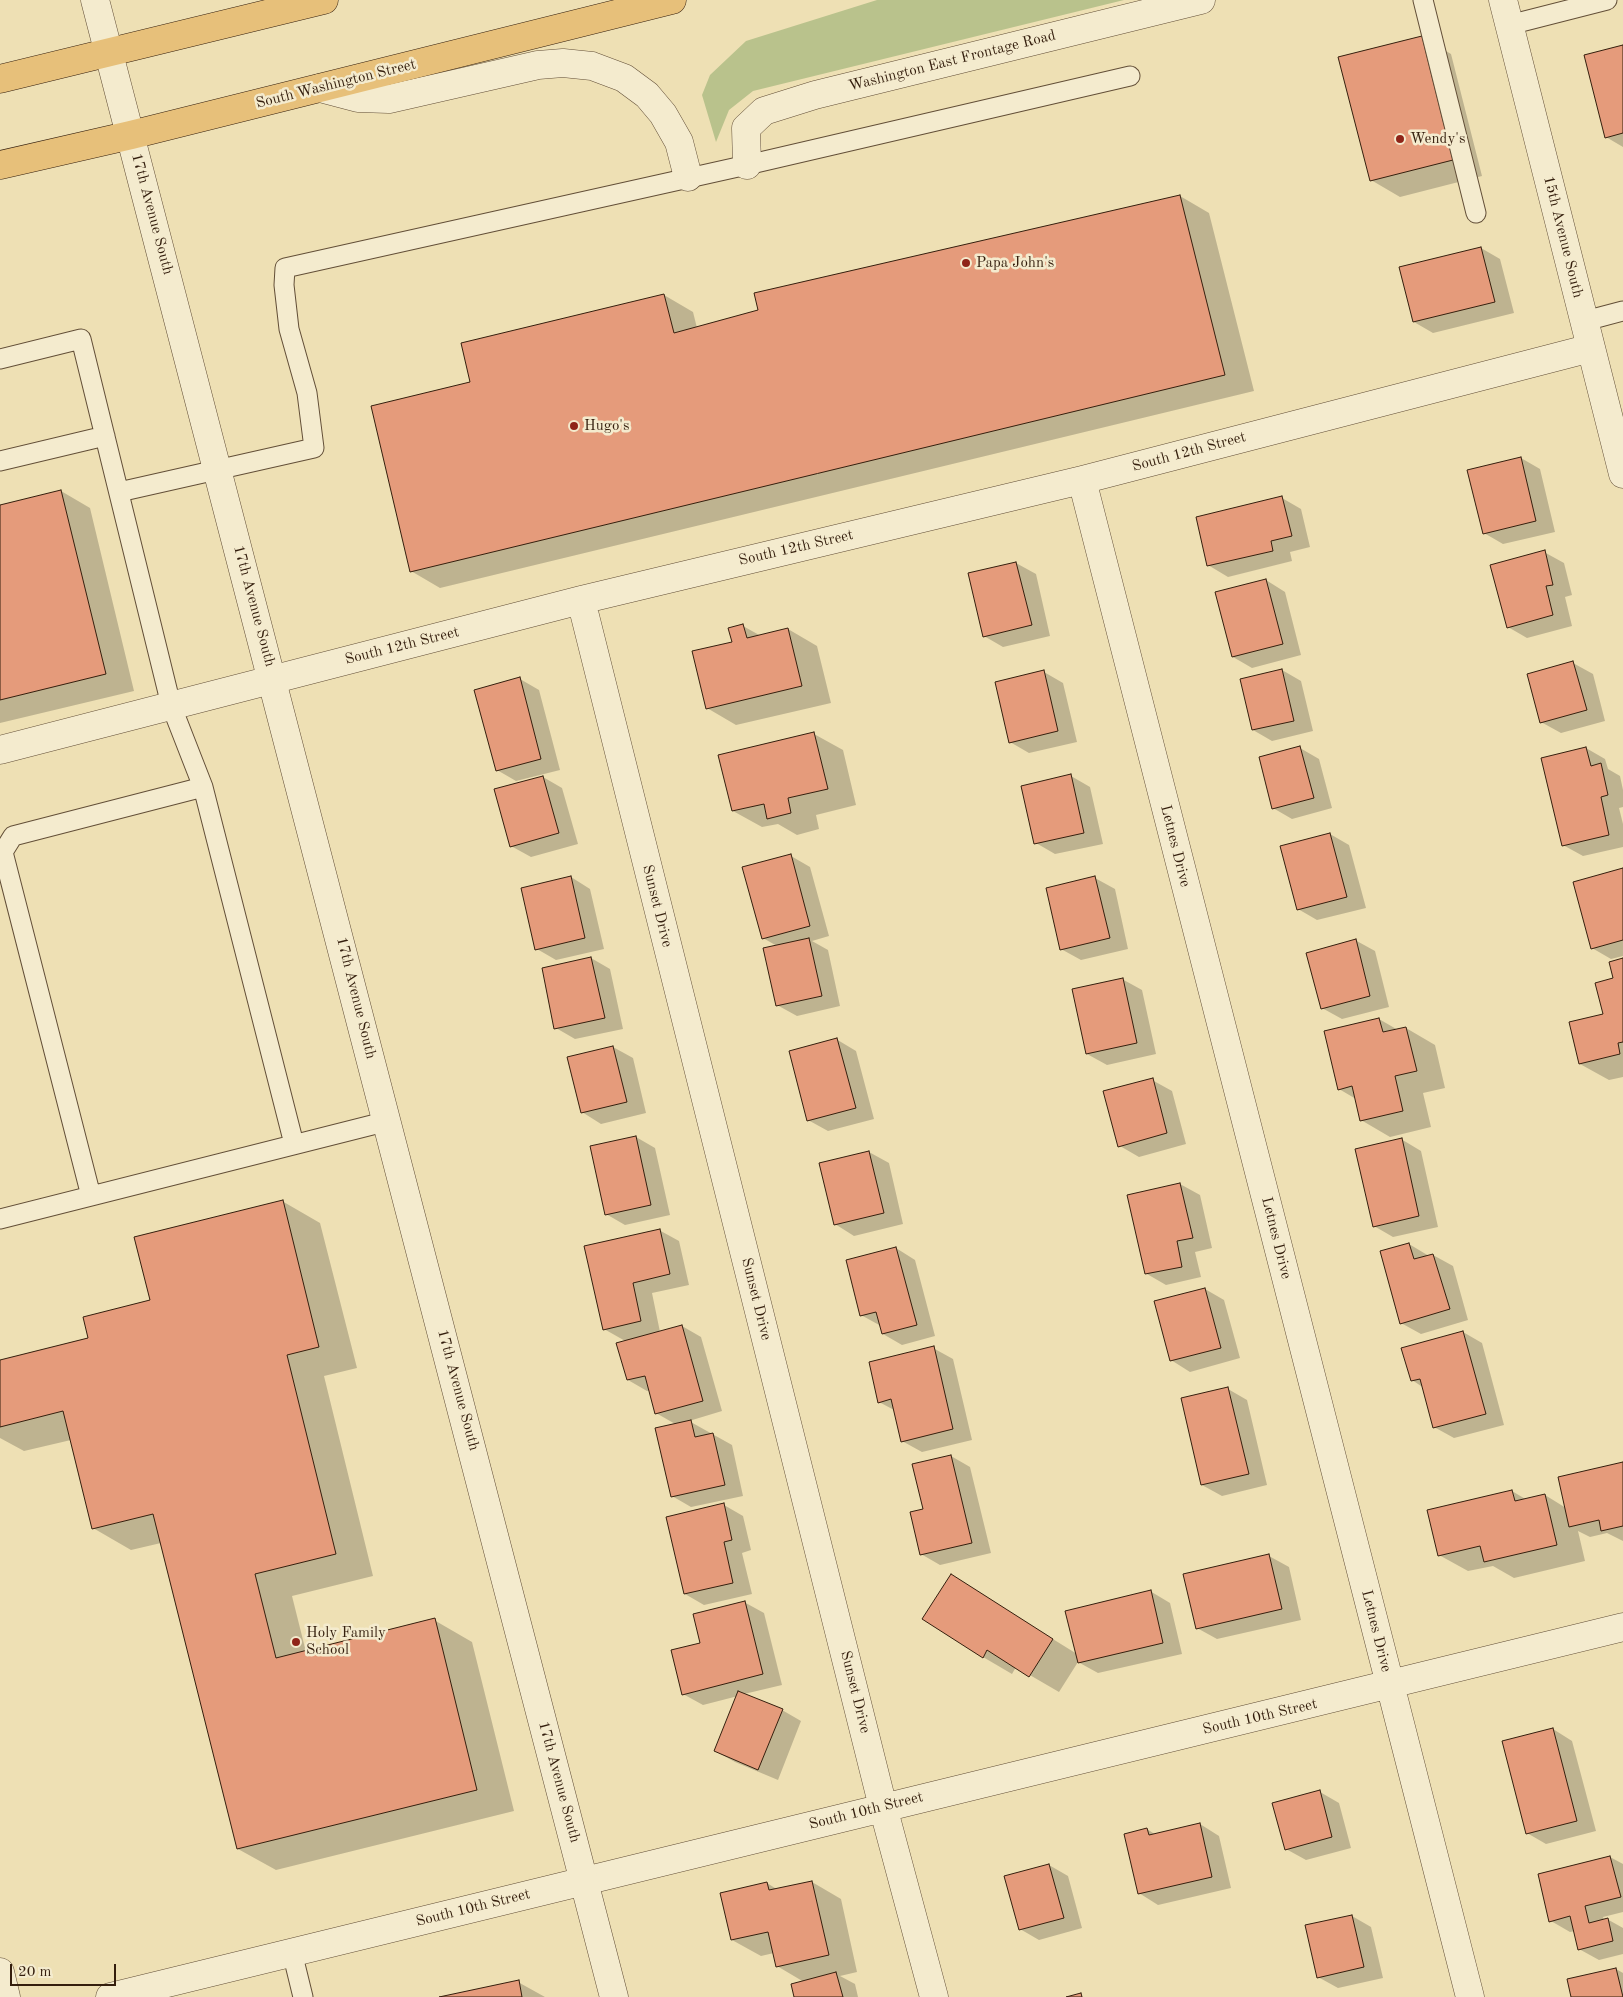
<!DOCTYPE html>
<html>
<head>
<meta charset="utf-8">
<style>
	body { margin:0 }
	#map { position:relative; width:1623px; height:1997px; overflow:hidden; background:#eee0b4; font-family:"Old Standard TT",serif }
	canvas { display:block }
	.scale { position:absolute; left:10px; top:1964px; width:106px; height:22px; box-sizing:border-box; border:2px solid #341e0d; border-top:0; padding-left:6px; font-size:15px; line-height:18px; white-space:nowrap; color:#341e0d; -webkit-text-stroke:4px #f4ebce; paint-order:stroke }
</style>
</head>
<body>
<div id="map">
<canvas width="1623" height="1997"></canvas>
<div class="scale">20 m</div>
</div>
<script>
const context = document.querySelector('canvas').getContext('2d');
context.lineJoin = 'round';
function fill(path, color) { context.fillStyle = color; context.fill(path, 'evenodd'); }
const shape = rows => new Path2D(rows.map(r => 'M' + r).join(''));
function trace(path, color, width, dash) { context.strokeStyle = color; context.lineWidth = width; context.lineCap = dash ? 'butt' : 'round'; context.setLineDash(dash || []); context.stroke(path); }
function write(font, color, halo, rows, align = 'center') {
  context.font = font + ' "Old Standard TT",serif'; context.lineWidth = 5; context.setLineDash([]); context.textBaseline = 'middle'; context.strokeStyle = halo; context.fillStyle = color; for (const [text, x, y, turn = 0] of rows) {
    context.save(); context.translate(x, y); context.rotate((+turn || 0) * Math.PI / 180); context.textAlign = isNaN(turn) ? turn : align; if (halo) context.strokeText(text, 0, 0); context.fillText(text, 0, 0); context.restore();
  }
}
fill(shape([
	[877,0,1124,0,753,91,729,110,716,142,702,95,710,75,746,41]
]), '#b9c28c');
fill(shape([
	[1422,37,1451,54,1482,176,1400,197,1371,180],
	[1623,46,1623,147,1606,137],
	[1180,196,1209,213,1254,391,440,588,411,571,471,383,664,295,693,312,697,328],
	[1481,248,1500,259,1514,313,1433,333,1414,322],
	[1521,458,1540,469,1555,532,1503,544,1484,533],
	[61,491,90,508,134,691,0,723,0,506],
	[1282,498,1301,509,1310,547,1290,552,1292,561,1228,577,1208,565],
	[1544,552,1564,563,1572,595,1565,597,1572,626,1527,638,1508,627],
	[1016,563,1036,574,1050,636,1003,647,984,636],
	[1266,580,1285,592,1301,655,1252,668,1233,657],
	[743,626,761,636,788,629,817,646,831,703,736,725,707,708,733,643],
	[1573,663,1593,674,1605,721,1561,733,1541,722],
	[1282,670,1301,681,1313,731,1272,741,1253,730],
	[1044,672,1063,683,1077,742,1029,753,1010,742],
	[520,679,539,690,560,770,516,781,497,770],
	[814,734,843,750,856,805,816,815,819,829,797,835,778,824,762,827,733,811],
	[1300,748,1319,759,1332,808,1292,819,1273,808],
	[1586,748,1605,759,1608,769,1620,776,1623,790,1623,807,1619,808,1623,824,1623,847,1583,856,1563,845],
	[1071,776,1090,787,1103,844,1055,854,1036,843],
	[543,777,562,788,578,844,531,857,511,846],
	[1330,834,1349,845,1366,908,1317,920,1298,909],
	[791,856,810,867,829,936,812,941,828,950,840,1006,797,1016,777,1005,777,946,763,938],
	[1623,870,1623,956,1611,959,1592,948],
	[571,877,590,889,604,949,556,960,537,949],
	[1095,878,1115,889,1128,949,1081,960,1061,949],
	[1355,940,1375,951,1389,1007,1342,1019,1322,1008],
	[591,958,610,969,623,1029,575,1039,556,1028],
	[1623,960,1623,1077,1609,1080,1580,1064,1604,1014,1614,979],
	[1122,979,1142,990,1156,1054,1107,1065,1087,1054],
	[1379,1019,1398,1030,1406,1028,1435,1045,1445,1088,1423,1093,1431,1127,1390,1137,1361,1120,1356,1099,1339,1089],
	[836,1039,856,1051,874,1119,828,1131,808,1120],
	[613,1047,633,1058,646,1113,601,1124,582,1112],
	[1152,1080,1172,1091,1186,1144,1139,1157,1120,1146],
	[636,1137,655,1148,670,1215,625,1225,606,1214],
	[1401,1139,1421,1151,1438,1227,1393,1237,1374,1226],
	[869,1152,889,1163,903,1224,854,1236,835,1224,820,1164],
	[1180,1184,1200,1195,1212,1248,1195,1252,1201,1277,1166,1285,1147,1274],
	[282,1201,320,1223,357,1368,324,1376,373,1576,292,1596,306,1652,434,1620,472,1642,514,1811,276,1870,238,1849,161,1543,131,1550,93,1528,71,1440,24,1451,0,1438,0,1361,89,1339,152,1301],
	[659,1230,679,1241,689,1285,652,1293,660,1332,682,1326,701,1337,722,1411,689,1421,732,1445,743,1496,691,1507,672,1496,677,1425,656,1413,650,1390,647,1391,628,1380,627,1342,604,1329],
	[1409,1244,1429,1256,1433,1255,1453,1266,1468,1320,1421,1334,1401,1323],
	[896,1248,915,1260,935,1336,902,1345,883,1334,881,1326,861,1315],
	[1205,1289,1224,1300,1240,1358,1190,1372,1171,1360],
	[1463,1332,1482,1343,1504,1425,1454,1438,1434,1427,1424,1388,1412,1380],
	[933,1348,953,1359,972,1440,922,1452,902,1441,896,1411,879,1402],
	[1228,1389,1247,1400,1267,1485,1222,1496,1202,1485],
	[951,1456,970,1467,991,1553,940,1565,921,1554,924,1510],
	[1623,1463,1623,1541,1607,1533,1590,1537,1578,1531,1585,1561,1514,1578,1493,1566,1468,1571,1439,1555,1512,1491,1527,1500,1545,1495,1566,1508],
	[724,1505,743,1516,751,1550,742,1553,752,1594,704,1605,685,1594],
	[1269,1556,1289,1567,1301,1620,1217,1639,1197,1628],
	[951,1576,1077,1654,1150,1591,1170,1603,1182,1654,1098,1673,1078,1662,1059,1692,1016,1667,1012,1674,983,1657],
	[744,1602,764,1613,782,1685,744,1694,782,1710,801,1721,778,1780,735,1762,715,1751,738,1696,703,1705,683,1694,702,1644],
	[1553,1729,1572,1741,1596,1831,1546,1844,1527,1833],
	[1320,1792,1339,1803,1351,1848,1306,1860,1286,1849],
	[1200,1824,1219,1836,1231,1888,1158,1905,1139,1893,1147,1829,1156,1835],
	[1610,1857,1623,1864,1623,1912,1603,1917,1604,1920,1607,1919,1623,1928,1623,1954,1599,1960,1579,1949,1575,1931,1570,1932,1551,1921],
	[1049,1865,1068,1876,1082,1928,1039,1940,1020,1929],
	[812,1882,841,1899,857,1972,840,1976,855,1984,858,1997,796,1997,804,1982,777,1966,774,1953,761,1956,732,1940,767,1883,778,1890],
	[1352,1916,1371,1927,1383,1978,1338,1988,1318,1977],
	[1616,1969,1623,1973,1623,1997,1573,1997],
	[518,1982,545,1997,445,1997]
]), '#0003');
const building = shape([
	[1422,36,1453,160,1370,181,1338,57,1422,36],
	[1623,45,1623,133,1605,138,1584,55,1623,45],
	[1180,195,1225,375,410,572,371,406,470,382,461,343,664,294,674,333,758,310,754,293,1180,195],
	[1481,247,1495,302,1413,322,1399,267,1481,247],
	[1521,457,1536,521,1483,534,1467,470,1521,457],
	[61,490,106,674,0,700,0,505,61,490],
	[1282,496,1292,536,1271,541,1273,551,1207,566,1196,517,1282,496],
	[1545,550,1553,585,1546,586,1553,615,1507,628,1490,565,1545,550],
	[1016,562,1032,625,983,637,968,573,1016,562],
	[1266,579,1283,644,1232,657,1215,592,1266,579],
	[743,624,747,638,788,628,802,686,706,709,692,651,732,642,728,628,743,624],
	[1573,661,1587,710,1540,723,1527,674,1573,661],
	[1282,669,1294,721,1252,730,1240,679,1282,669],
	[1044,670,1058,731,1009,743,995,682,1044,670],
	[520,677,541,759,496,771,474,690,520,677],
	[814,732,828,789,788,798,791,813,767,819,764,804,732,811,718,755,814,732],
	[1300,746,1314,798,1272,809,1259,757,1300,746],
	[1586,747,1591,766,1601,763,1608,795,1601,797,1609,835,1562,846,1541,758,1586,747],
	[1071,774,1084,833,1034,844,1021,786,1071,774],
	[543,776,559,833,510,847,494,789,543,776],
	[1330,833,1347,897,1297,910,1280,846,1330,833],
	[791,854,810,926,762,939,742,867,791,854],
	[1623,868,1623,940,1591,949,1573,882,1623,868],
	[571,876,585,938,535,950,521,888,571,876],
	[1095,876,1110,938,1060,950,1046,888,1095,876],
	[809,938,822,996,776,1006,763,948,809,938],
	[1356,939,1370,996,1321,1009,1306,953,1356,939],
	[591,957,605,1018,554,1029,542,968,591,957],
	[1623,958,1623,1042,1618,1043,1620,1054,1579,1064,1569,1022,1603,1014,1595,983,1613,978,1609,962,1623,958],
	[1123,978,1137,1043,1086,1054,1072,989,1123,978],
	[1379,1018,1383,1032,1406,1027,1417,1071,1395,1076,1403,1111,1360,1121,1352,1086,1338,1090,1324,1031,1379,1018],
	[837,1038,856,1108,807,1121,789,1051,837,1038],
	[613,1046,627,1102,581,1113,567,1057,613,1046],
	[1153,1078,1167,1133,1118,1147,1103,1091,1153,1078],
	[636,1136,651,1205,605,1215,590,1146,636,1136],
	[1402,1138,1419,1216,1373,1227,1355,1149,1402,1138],
	[869,1151,884,1213,834,1225,819,1163,869,1151],
	[1180,1183,1193,1238,1177,1241,1182,1267,1145,1274,1127,1195,1180,1183],
	[283,1200,319,1347,287,1355,336,1554,255,1574,276,1658,435,1618,477,1790,237,1849,153,1514,92,1529,63,1411,0,1427,0,1360,88,1338,83,1317,150,1300,134,1237,283,1200],
	[660,1229,670,1274,633,1283,641,1321,603,1330,584,1246,660,1229],
	[1409,1243,1414,1259,1433,1254,1450,1309,1400,1324,1380,1251,1409,1243],
	[896,1247,917,1325,882,1334,876,1312,860,1316,846,1260,896,1247],
	[1205,1288,1221,1348,1170,1361,1154,1301,1205,1288],
	[682,1325,703,1401,655,1414,645,1376,627,1380,616,1343,682,1325],
	[1463,1331,1486,1414,1433,1428,1420,1379,1411,1381,1401,1348,1463,1331],
	[934,1346,953,1429,901,1442,891,1399,878,1403,869,1362,934,1346],
	[1228,1387,1249,1474,1201,1485,1181,1398,1228,1387],
	[691,1420,695,1437,713,1433,725,1485,671,1497,655,1428,691,1420],
	[951,1455,972,1543,920,1555,910,1512,923,1509,912,1464,951,1455],
	[1623,1462,1623,1526,1601,1531,1599,1520,1569,1527,1558,1477,1623,1462],
	[1512,1490,1515,1501,1545,1494,1557,1545,1484,1562,1480,1546,1438,1556,1427,1510,1512,1490],
	[724,1503,732,1540,724,1542,733,1583,684,1594,666,1517,724,1503],
	[1269,1554,1282,1609,1196,1629,1183,1574,1269,1554],
	[951,1574,1053,1639,1029,1677,987,1650,983,1658,922,1619,951,1574],
	[1151,1590,1163,1643,1078,1663,1065,1611,1151,1590],
	[745,1601,763,1674,682,1695,671,1650,700,1643,693,1614,745,1601],
	[738,1691,783,1709,758,1770,714,1751,738,1691],
	[1553,1728,1577,1821,1526,1834,1502,1741,1553,1728],
	[1320,1790,1332,1837,1285,1850,1272,1803,1320,1790],
	[1200,1823,1212,1877,1138,1894,1124,1834,1147,1828,1149,1835,1200,1823],
	[1610,1856,1621,1897,1585,1906,1589,1923,1608,1918,1613,1941,1578,1950,1570,1916,1549,1922,1538,1874,1610,1856],
	[1049,1864,1064,1918,1019,1930,1004,1876,1049,1864],
	[812,1881,829,1955,776,1967,768,1932,731,1940,720,1893,767,1882,769,1890,812,1881],
	[1352,1915,1364,1967,1317,1978,1305,1925,1352,1915],
	[1616,1968,1623,1997,1571,1997,1567,1979,1616,1968],
	[836,1972,843,1997,794,1997,791,1984,836,1972],
	[519,1980,522,1997,439,1997,519,1980],
	[1081,1993,1082,1997,1066,1997,1081,1993]
]);
fill(building, '#e59b7b');
trace(building, '#341e0d', 1);
const service = shape([
	[1423,0,1476,213],
	[1509,25,1607,0],
	[1585,321,1623,311],
	[0,359,81,339,171,705,203,787,294,1144],
	[0,461,105,436],
	[119,492,314,448,307,393,289,329,284,285,285,268,747,165,1130,76],
	[91,1196,3,852,13,836,203,787],
	[0,1219,388,1121],
	[292,1952,303,1997]
]);
const minor = shape([
	[1503,0,1623,474],
	[320,88,358,98,389,99,538,65,563,63,592,66,624,78,647,95,663,114,679,142,688,177],
	[747,165,746,128,764,111,815,95,1201,0],
	[1082,480,1470,1997],
	[581,600,883,1807,934,1997],
	[0,750,581,600,1082,480,1591,348],
	[0,1972,6,1997],
	[110,1997,1623,1627]
]);
const tertiary = shape([
	[95,0,614,1997]
]);
const primary = shape([
	[0,79,324,0],
	[0,165,131,135,672,0]
]);
trace(service, '#624e37', 21);
trace(minor, '#624e37', 29);
trace(tertiary, '#624e37', 29);
trace(primary, '#341e0d', 29);
trace(service, '#f4ebce', 19);
trace(minor, '#f4ebce', 28);
trace(tertiary, '#f4ebce', 28);
trace(primary, '#e7c07a', 28);
for (const [x, y, r, color] of [
	[1400,139,5,"#8f2418"],
	[966,263,5,"#8f2418"],
	[574,426,5,"#8f2418"],
	[296,1642,5,"#8f2418"]
]) { const dot = new Path2D(); dot.arc(x, y, r, 0, 2 * Math.PI); context.fillStyle = color; context.fill(dot); trace(dot, '#f4ebce', 2); }
write('15px', '#341e0d', '#f4ebce', [
	["Washington East Frontage Road",952,61,-14],
	["South Washington Street",336,84,-14],
	["17th Avenue South",152,214,75],
	["15th Avenue South",1563,237,76],
	["South 12th Street",1189,452,-15],
	["South 12th Street",796,548,-13],
	["17th Avenue South",254,606,75],
	["South 12th Street",402,646,-14],
	["Letnes Drive",1175,846,76],
	["Sunset Drive",657,906,76],
	["17th Avenue South",356,998,76],
	["Letnes Drive",1276,1238,76],
	["Sunset Drive",756,1299,76],
	["17th Avenue South",458,1390,75],
	["Letnes Drive",1376,1631,76],
	["Sunset Drive",855,1692,76],
	["South 10th Street",1260,1717,-13],
	["17th Avenue South",559,1782,75],
	["South 10th Street",866,1811,-14],
	["South 10th Street",473,1908,-14]
]);
write('15px', '#341e0d', '#f4ebce', [
	["Wendy's",1410,139],
	["Papa John's",976,263],
	["Hugo's",584,426],
	["Holy Family",306,1633],
	["School",306,1650]
], 'left');
</script>
</body>
</html>
